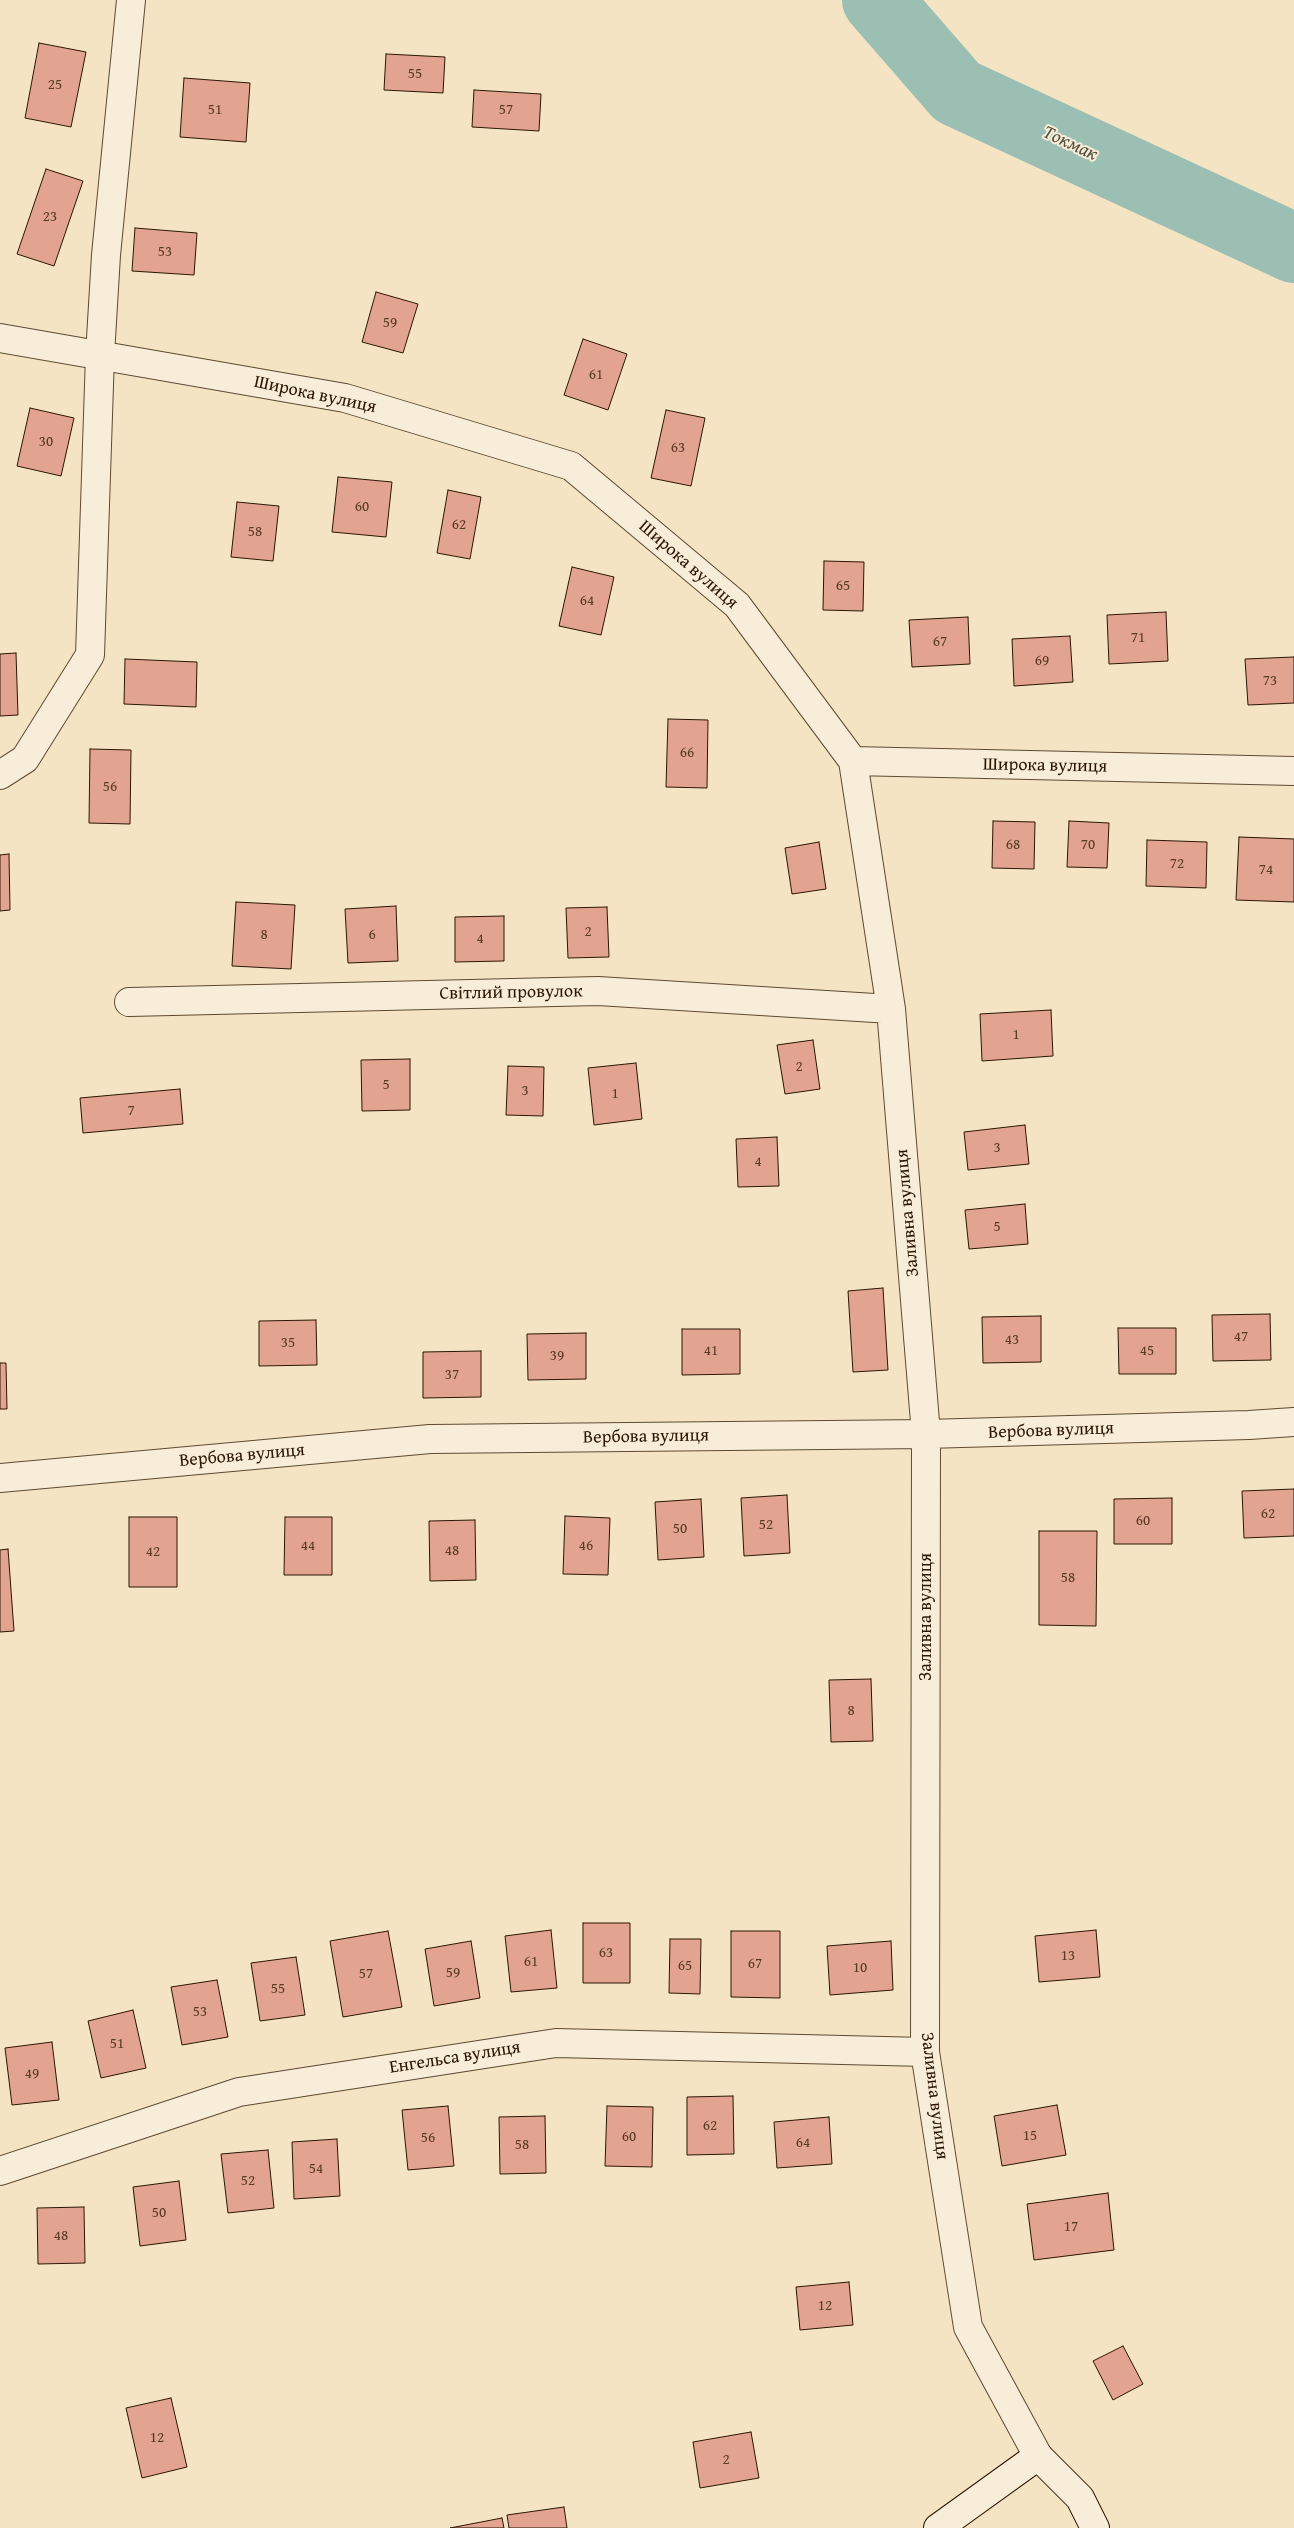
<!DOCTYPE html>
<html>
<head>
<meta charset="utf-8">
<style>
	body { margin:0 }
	canvas { display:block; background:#f4e4c4 }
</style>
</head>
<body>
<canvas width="1294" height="2528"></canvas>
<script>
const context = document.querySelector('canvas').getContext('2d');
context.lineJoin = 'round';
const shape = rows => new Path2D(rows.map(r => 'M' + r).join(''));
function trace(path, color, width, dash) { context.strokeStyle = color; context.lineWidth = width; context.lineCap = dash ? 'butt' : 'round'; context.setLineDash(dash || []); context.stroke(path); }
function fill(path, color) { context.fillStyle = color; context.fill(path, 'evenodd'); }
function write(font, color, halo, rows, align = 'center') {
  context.font = font + ' "Gentium Book Plus",serif'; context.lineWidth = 4; context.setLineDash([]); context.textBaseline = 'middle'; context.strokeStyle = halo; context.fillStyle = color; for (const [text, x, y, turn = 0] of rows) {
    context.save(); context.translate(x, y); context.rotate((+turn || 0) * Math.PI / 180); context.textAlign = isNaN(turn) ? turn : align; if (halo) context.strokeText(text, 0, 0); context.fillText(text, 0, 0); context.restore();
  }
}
trace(shape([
	[877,0,957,92,1294,248]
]), '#9cbfb3', 70);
const building = shape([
	[39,43,86,52,71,127,25,118,39,43],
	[386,54,445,57,443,93,384,90,386,54],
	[184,78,250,83,246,142,180,137,184,78],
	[474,90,541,94,539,131,472,127,474,90],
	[46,169,83,181,54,266,17,254,46,169],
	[135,228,197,233,194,275,132,271,135,228],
	[376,292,418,304,403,353,362,342,376,292],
	[583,339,627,354,608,410,564,395,583,339],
	[30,408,74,418,61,476,17,466,30,408],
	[666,410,705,418,691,486,651,478,666,410],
	[338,477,392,482,386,537,332,532,338,477],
	[448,490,481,497,470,559,437,553,448,490],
	[237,502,279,506,273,561,231,557,237,502],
	[824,561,864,562,863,611,823,610,824,561],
	[572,567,614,577,601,635,559,626,572,567],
	[1166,612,1168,661,1109,664,1107,615,1166,612],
	[968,617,970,664,912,667,909,620,968,617],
	[1070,636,1073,682,1014,686,1012,639,1070,636],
	[16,653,18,715,0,716,0,654,16,653],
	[1294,657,1294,703,1248,705,1245,659,1294,657],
	[125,659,197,662,196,707,124,704,125,659],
	[668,719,708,720,707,788,666,787,668,719],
	[90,749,131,750,130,824,89,823,90,749],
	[993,821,1035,822,1034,869,992,868,993,821],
	[1069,821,1109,823,1107,868,1067,867,1069,821],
	[1239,837,1294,839,1294,902,1236,900,1239,837],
	[1147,840,1207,842,1206,888,1146,886,1147,840],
	[819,842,826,889,792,894,785,848,819,842],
	[9,854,10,910,0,911,0,855,9,854],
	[236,902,295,905,291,969,232,966,236,902],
	[396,906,398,961,348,963,345,909,396,906],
	[607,907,609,957,568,958,566,908,607,907],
	[504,916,504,961,455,962,455,917,504,916],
	[1051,1010,1053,1056,982,1061,980,1014,1051,1010],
	[813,1040,820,1089,785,1094,777,1045,813,1040],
	[410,1059,410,1110,362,1111,361,1060,410,1059],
	[636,1063,642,1119,594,1125,588,1068,636,1063],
	[508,1066,544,1067,543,1116,506,1115,508,1066],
	[180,1089,183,1124,83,1133,80,1098,180,1089],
	[1025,1125,1029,1164,968,1170,964,1132,1025,1125],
	[777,1137,779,1186,738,1187,736,1139,777,1137],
	[1025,1204,1028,1244,969,1249,965,1210,1025,1204],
	[883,1288,888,1370,853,1372,848,1291,883,1288],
	[1270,1314,1271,1360,1213,1361,1212,1315,1270,1314],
	[1041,1316,1041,1362,983,1363,982,1317,1041,1316],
	[316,1320,317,1365,259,1366,259,1321,316,1320],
	[1118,1328,1176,1328,1176,1374,1119,1374,1118,1328],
	[682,1329,740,1329,740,1374,682,1375,682,1329],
	[586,1333,586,1379,528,1380,527,1334,586,1333],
	[481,1351,481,1397,423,1398,423,1352,481,1351],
	[0,1363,6,1363,7,1409,0,1409,0,1363],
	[1294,1489,1294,1536,1244,1538,1242,1491,1294,1489],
	[787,1495,790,1553,744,1556,741,1498,787,1495],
	[1172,1498,1172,1544,1114,1544,1114,1499,1172,1498],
	[701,1499,704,1557,658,1560,655,1502,701,1499],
	[565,1516,610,1518,608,1575,563,1574,565,1516],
	[129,1517,177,1517,177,1587,129,1587,129,1517],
	[285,1517,332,1517,332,1575,284,1575,285,1517],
	[475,1520,476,1580,430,1581,429,1521,475,1520],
	[1039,1531,1097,1531,1096,1626,1039,1625,1039,1531],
	[8,1549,14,1631,0,1632,0,1550,8,1549],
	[871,1679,873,1741,831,1742,829,1680,871,1679],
	[583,1923,630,1923,630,1983,583,1983,583,1923],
	[551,1930,557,1988,511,1992,505,1936,551,1930],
	[1096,1930,1100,1977,1039,1982,1035,1936,1096,1930],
	[388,1931,402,2007,343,2017,330,1941,388,1931],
	[731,1931,780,1931,780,1998,731,1997,731,1931],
	[670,1939,701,1939,700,1994,669,1993,670,1939],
	[471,1941,480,1998,434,2006,425,1949,471,1941],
	[891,1941,893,1990,830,1995,827,1946,891,1941],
	[296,1957,305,2015,260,2021,251,1963,296,1957],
	[217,1980,228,2037,182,2045,171,1987,217,1980],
	[133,2010,146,2068,101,2078,88,2021,133,2010],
	[52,2042,59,2100,12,2105,5,2048,52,2042],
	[733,2096,734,2154,687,2155,687,2097,733,2096],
	[1057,2105,1066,2155,1002,2166,994,2116,1057,2105],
	[448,2106,454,2166,408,2170,402,2110,448,2106],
	[607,2106,653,2107,652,2167,605,2166,607,2106],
	[545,2116,546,2173,500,2174,499,2117,545,2116],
	[829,2117,832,2164,777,2168,774,2122,829,2117],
	[337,2139,340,2196,294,2199,292,2142,337,2139],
	[268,2150,274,2208,228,2213,221,2154,268,2150],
	[179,2181,186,2240,140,2246,133,2187,179,2181],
	[1108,2193,1114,2250,1034,2260,1027,2204,1108,2193],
	[84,2207,85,2263,38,2264,37,2208,84,2207],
	[849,2282,853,2325,800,2330,796,2287,849,2282],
	[1123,2346,1143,2384,1113,2400,1093,2361,1123,2346],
	[171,2398,187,2467,142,2478,126,2408,171,2398],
	[751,2432,759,2478,700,2488,693,2442,751,2432],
	[564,2507,567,2528,509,2528,507,2515,564,2507],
	[502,2518,504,2528,450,2528,502,2518]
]);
fill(building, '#e2a490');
trace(building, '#2b1600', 1);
const street = shape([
	[0,338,345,398,571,466,737,605,853,761,891,1009,926,1434,925,2052,968,2327,1038,2456],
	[853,761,1294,771],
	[0,775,25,759,90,655,100,355,106,255,131,0],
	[129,1002,598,991,891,1009],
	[0,1478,430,1439,926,1434,1249,1425,1294,1422],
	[0,2171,239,2092,556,2043,925,2052]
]);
const secondary = shape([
	[938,2528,1038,2456,1080,2498,1095,2528]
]);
trace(street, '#5d4a31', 30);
trace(secondary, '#2b1600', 30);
trace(street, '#f8edd9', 28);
trace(secondary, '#f8edd9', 28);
write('15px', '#593a24', null, [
	["55",415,74],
	["25",55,85],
	["51",215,110],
	["57",506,110],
	["23",50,217],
	["53",165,252],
	["59",390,323],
	["61",596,375],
	["30",46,442],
	["63",678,448],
	["60",362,507],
	["62",459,525],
	["58",255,532],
	["65",843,586],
	["64",587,601],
	["71",1138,638],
	["67",940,642],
	["69",1042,661],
	["73",1270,681],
	["66",687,753],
	["56",110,787],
	["68",1013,845],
	["70",1088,845],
	["72",1177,864],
	["74",1266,870],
	["2",588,932],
	["8",264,935],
	["6",372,935],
	["4",480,939],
	["1",1016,1035],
	["2",799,1067],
	["5",386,1085],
	["3",525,1091],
	["1",615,1094],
	["7",131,1111],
	["3",997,1148],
	["4",758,1162],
	["5",997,1227],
	["47",1241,1337],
	["43",1012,1340],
	["35",288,1343],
	["41",711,1351],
	["45",1147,1351],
	["39",557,1356],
	["37",452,1375],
	["62",1268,1514],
	["60",1143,1521],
	["52",766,1525],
	["50",680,1529],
	["44",308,1546],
	["46",586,1546],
	["48",452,1551],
	["42",153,1552],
	["58",1068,1578],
	["8",851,1711],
	["63",606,1953],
	["13",1068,1956],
	["61",531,1962],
	["67",755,1964],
	["65",685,1966],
	["10",860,1968],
	["59",453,1973],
	["57",366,1974],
	["55",278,1989],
	["53",200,2012],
	["51",117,2044],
	["49",32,2074],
	["62",710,2126],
	["15",1030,2136],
	["60",629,2137],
	["56",428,2138],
	["64",803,2143],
	["58",522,2145],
	["54",316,2169],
	["52",248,2181],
	["50",159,2213],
	["17",1071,2227],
	["48",61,2236],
	["12",825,2306],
	["12",157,2438],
	["2",726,2460]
]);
write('18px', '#2b1600', '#f8edd9', [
	["Широка вулиця",315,395,12],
	["Широка вулиця",688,565,41],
	["Широка вулиця",1045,766,1],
	["Світлий провулок",511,993,-1],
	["Заливна вулиця",908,1213,-95],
	["Вербова вулиця",1051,1431,-2],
	["Вербова вулиця",646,1437,-1],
	["Вербова вулиця",242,1456,-5],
	["Заливна вулиця",926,1617,-90],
	["Енгельса вулиця",455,2058,-9],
	["Заливна вулиця",934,2096,83]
]);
write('italic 19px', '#53513f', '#f8edd9', [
	["Токмак",1070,144,25]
]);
</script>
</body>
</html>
